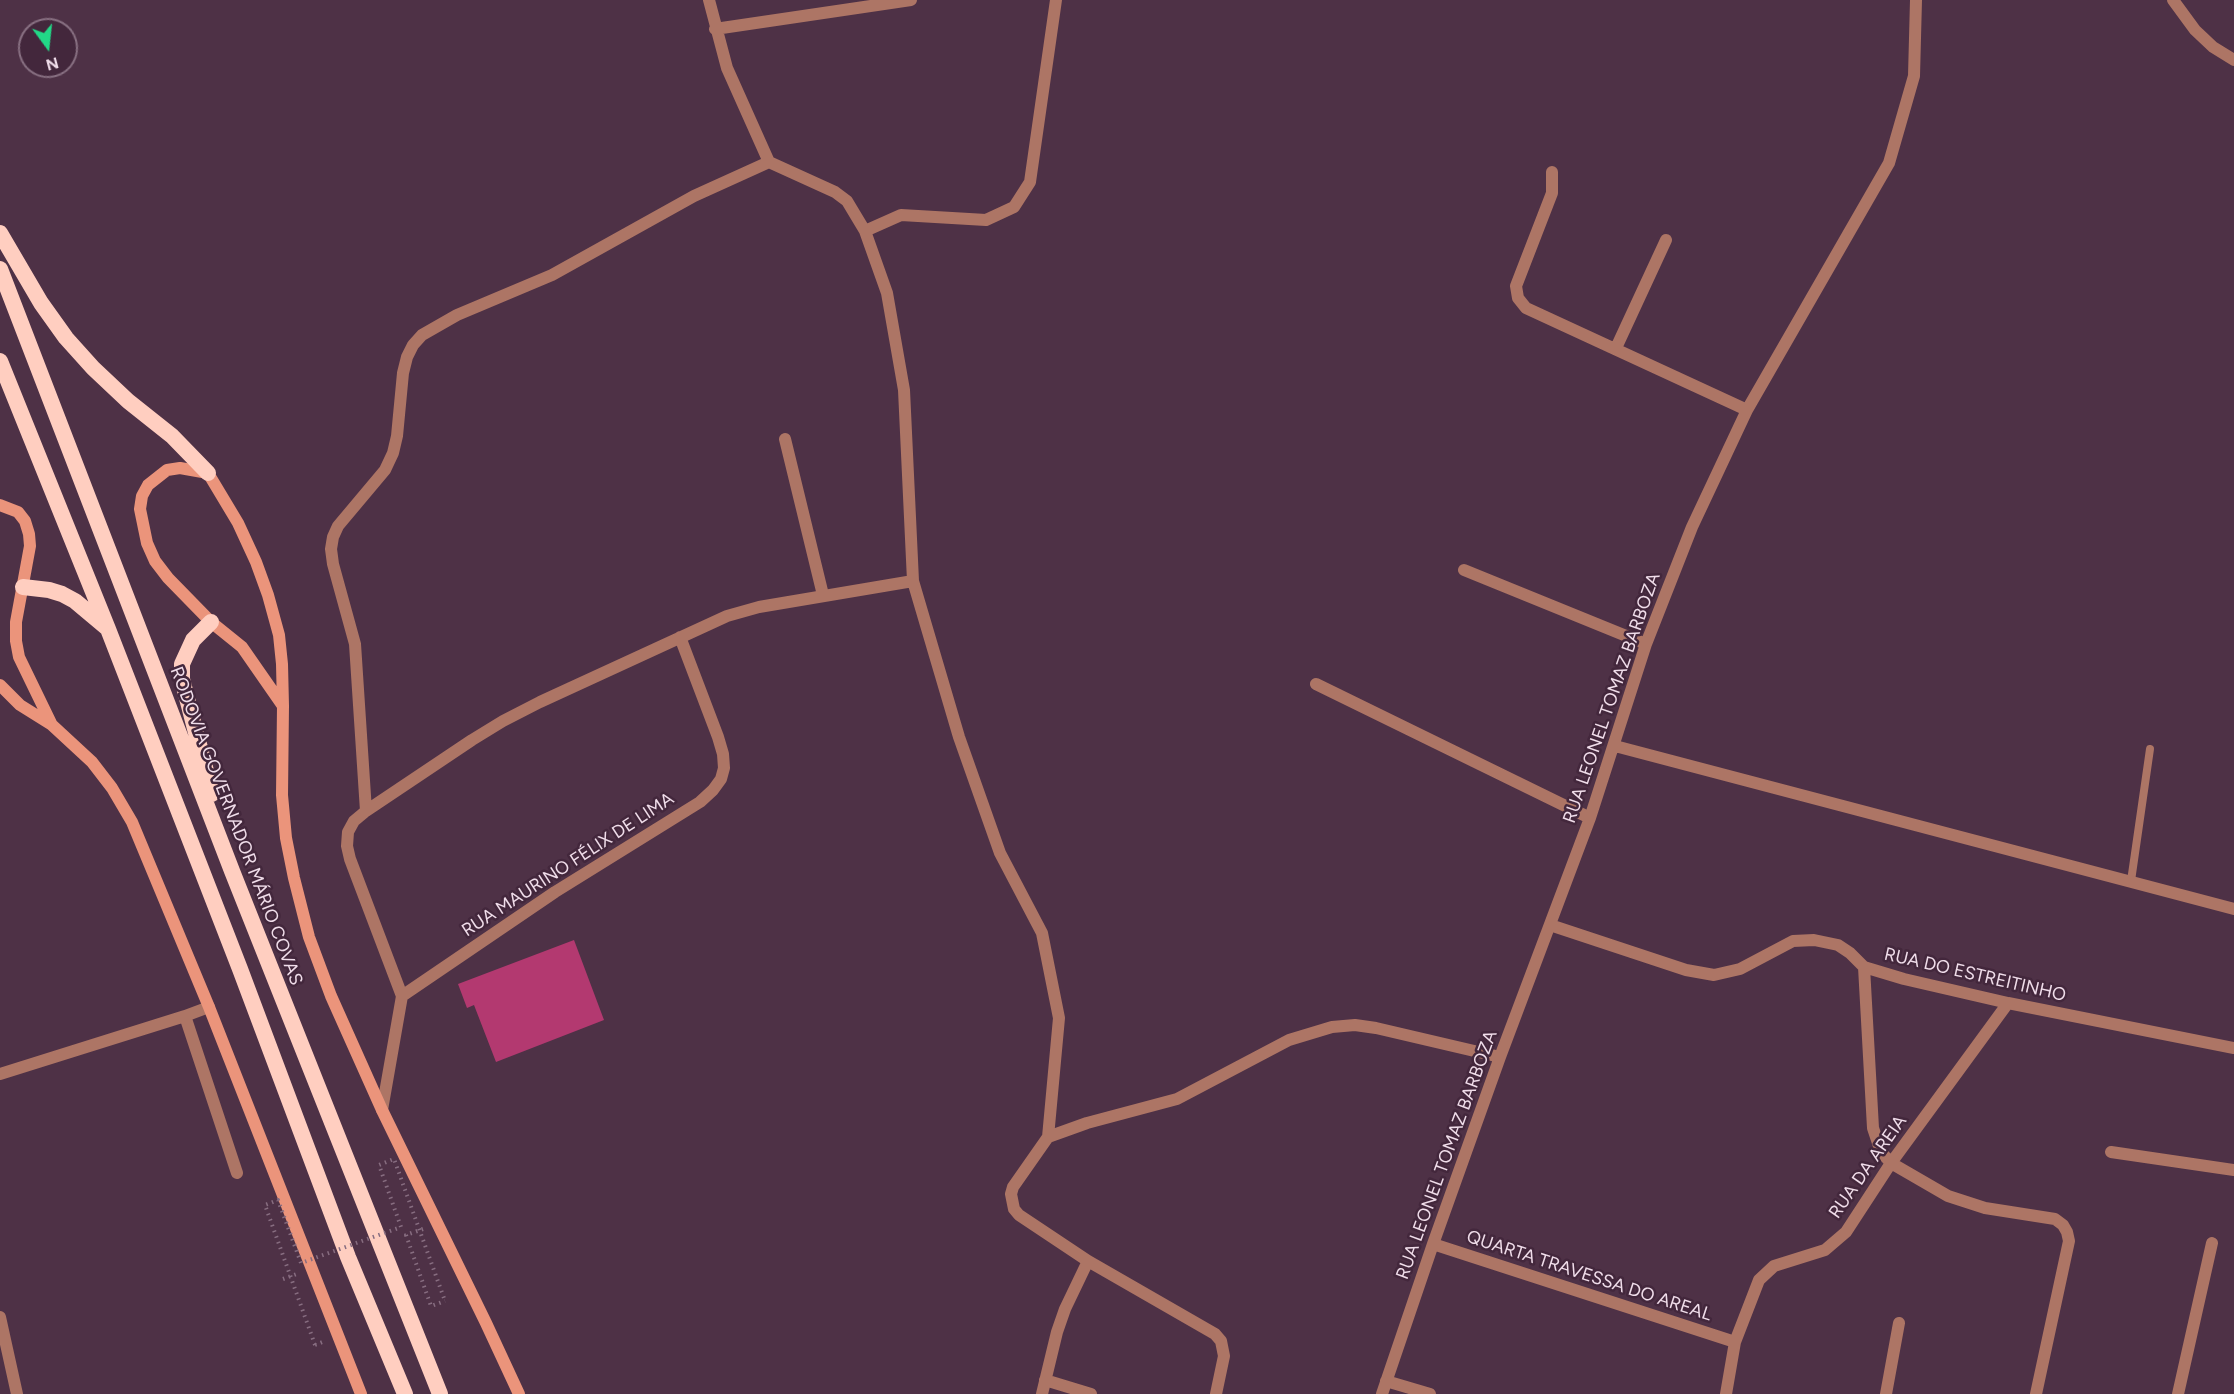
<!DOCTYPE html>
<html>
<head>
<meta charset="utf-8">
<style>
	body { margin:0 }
	#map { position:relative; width:2234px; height:1394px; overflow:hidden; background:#4e3146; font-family:Figtree,sans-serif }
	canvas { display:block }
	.north { position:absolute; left:18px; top:18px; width:60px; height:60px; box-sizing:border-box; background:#43273c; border:2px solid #887082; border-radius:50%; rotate:165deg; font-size:16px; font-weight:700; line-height:24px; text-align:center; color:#f0ddea }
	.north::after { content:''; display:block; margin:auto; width:21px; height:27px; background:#22d887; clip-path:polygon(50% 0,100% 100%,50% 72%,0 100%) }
</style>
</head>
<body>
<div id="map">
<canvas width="2234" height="1394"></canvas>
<div class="north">N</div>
</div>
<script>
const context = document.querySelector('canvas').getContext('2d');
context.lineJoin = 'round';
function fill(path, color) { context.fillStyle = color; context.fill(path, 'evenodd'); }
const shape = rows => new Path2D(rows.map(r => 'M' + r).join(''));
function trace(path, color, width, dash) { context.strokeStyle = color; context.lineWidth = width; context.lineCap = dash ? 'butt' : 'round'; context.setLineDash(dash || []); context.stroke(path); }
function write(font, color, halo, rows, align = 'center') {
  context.font = font + ' Figtree,sans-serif'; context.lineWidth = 5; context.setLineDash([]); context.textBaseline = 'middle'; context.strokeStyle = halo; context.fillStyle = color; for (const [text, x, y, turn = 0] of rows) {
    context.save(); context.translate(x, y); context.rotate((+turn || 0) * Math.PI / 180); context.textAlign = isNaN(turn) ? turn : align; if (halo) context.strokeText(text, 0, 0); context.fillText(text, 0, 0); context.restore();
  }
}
fill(shape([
	[574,940,604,1020,496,1062,474,1005,467,1008,458,984]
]), '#b33970');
trace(shape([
	[423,1229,406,1235,431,1306,445,1301],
	[283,1279,297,1274],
	[315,1345,325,1341]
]), '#876d80', 4, [1.5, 4.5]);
trace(shape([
	[2131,881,2150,749]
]), '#ad7565', 8);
trace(shape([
	[709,0,727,68,769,162,835,192,847,201,865,231,887,293,904,390,913,581,959,737,1000,853,1042,933,1059,1018,1048,1137],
	[2173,0,2195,30,2213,47,2234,60],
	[715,29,911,0],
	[1552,172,1552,193,1516,286,1518,298,1526,308,1747,410],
	[865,231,901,215,986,220,1014,207,1030,182,1056,0],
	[1616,348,1666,240],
	[785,439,823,595],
	[1464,570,1646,644],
	[1316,684,1590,818],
	[1615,746,2234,909],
	[366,811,355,644,333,564,331,549,333,537,338,526,385,470,393,453,397,436,403,373,407,357,413,345,422,335,457,315,552,275,694,196,769,162],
	[1550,925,1686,970,1714,975,1740,969,1793,941,1814,940,1838,945,1850,953,1864,967,1904,979,2008,1003,2234,1048],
	[1864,967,1873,1128,1881,1152,1891,1163,1948,1196,1985,1208,2055,1219,2063,1225,2067,1232,2069,1241,2036,1394],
	[402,996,350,859,347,846,348,832,354,821,366,811,472,740,503,721,540,702,727,616,759,607,913,581],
	[185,1016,237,1173],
	[0,1074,185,1016,209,1007],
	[382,1110,402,996,555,892,700,802,713,790,721,779,724,768,723,754,718,737,680,637],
	[2111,1152,2234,1170],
	[1433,1244,1735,1342],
	[0,1317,17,1394],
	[1045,1380,1091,1394],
	[1386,1381,1430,1394],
	[1042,1394,1057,1332,1065,1309,1088,1261],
	[1216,1394,1224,1356,1221,1341,1215,1334,1088,1261,1019,1215,1014,1209,1011,1194,1013,1187,1048,1137,1087,1123,1177,1099,1289,1040,1332,1027,1355,1025,1376,1028,1500,1057],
	[1382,1394,1433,1244,1500,1057,1590,818,1646,644,1692,527,1747,410,1889,163,1914,76,1916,0],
	[1726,1394,1735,1342,1759,1280,1774,1266,1825,1250,1846,1232,1891,1163,2008,1003],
	[1886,1394,1899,1323],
	[2178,1394,2212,1243]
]), '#ad7565', 12);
trace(shape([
	[0,505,18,512,25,521,29,534,30,546,16,622,16,641,19,657,51,723],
	[0,685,20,705,52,725,92,762,112,788,132,822,209,1007,361,1394],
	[283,706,242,647,211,622,168,578,155,561,147,543,140,509,142,496,148,485,167,470,180,468,208,473,238,523,256,562,268,595,279,635,282,664,283,706,282,795,286,838,294,878,309,937,331,996,382,1110,486,1323,519,1394]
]), '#eb947b', 12);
trace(shape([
	[0,233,41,303,66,338,93,368,128,401,172,436,208,473],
	[0,269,232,871,440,1394],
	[0,361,108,629,240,969,348,1257,405,1394],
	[23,587,49,590,62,594,75,601,106,627],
	[211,622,193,640,182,664,182,679,212,794]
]), '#ffcec0', 16);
trace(shape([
	[315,1345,265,1205,278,1200,301,1263,401,1227,379,1165,394,1159,445,1301]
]), '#876d80', 4, [1.5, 4.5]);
write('18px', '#f0ddea', '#43273c', [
	["RUA LEONEL TOMAZ BARBOZA",1612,698,-71],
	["RODOVIA GOVERNADOR MÁRIO COVAS",236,826,69],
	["RUA MAURINO FÉLIX DE LIMA",568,865,-33],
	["RUA DO ESTREITINHO",1975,975,13],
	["RUA LEONEL TOMAZ BARBOZA",1447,1155,-70],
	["RUA DA AREIA",1868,1167,-55],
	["QUARTA TRAVESSA DO AREAL",1589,1276,18]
]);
</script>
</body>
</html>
